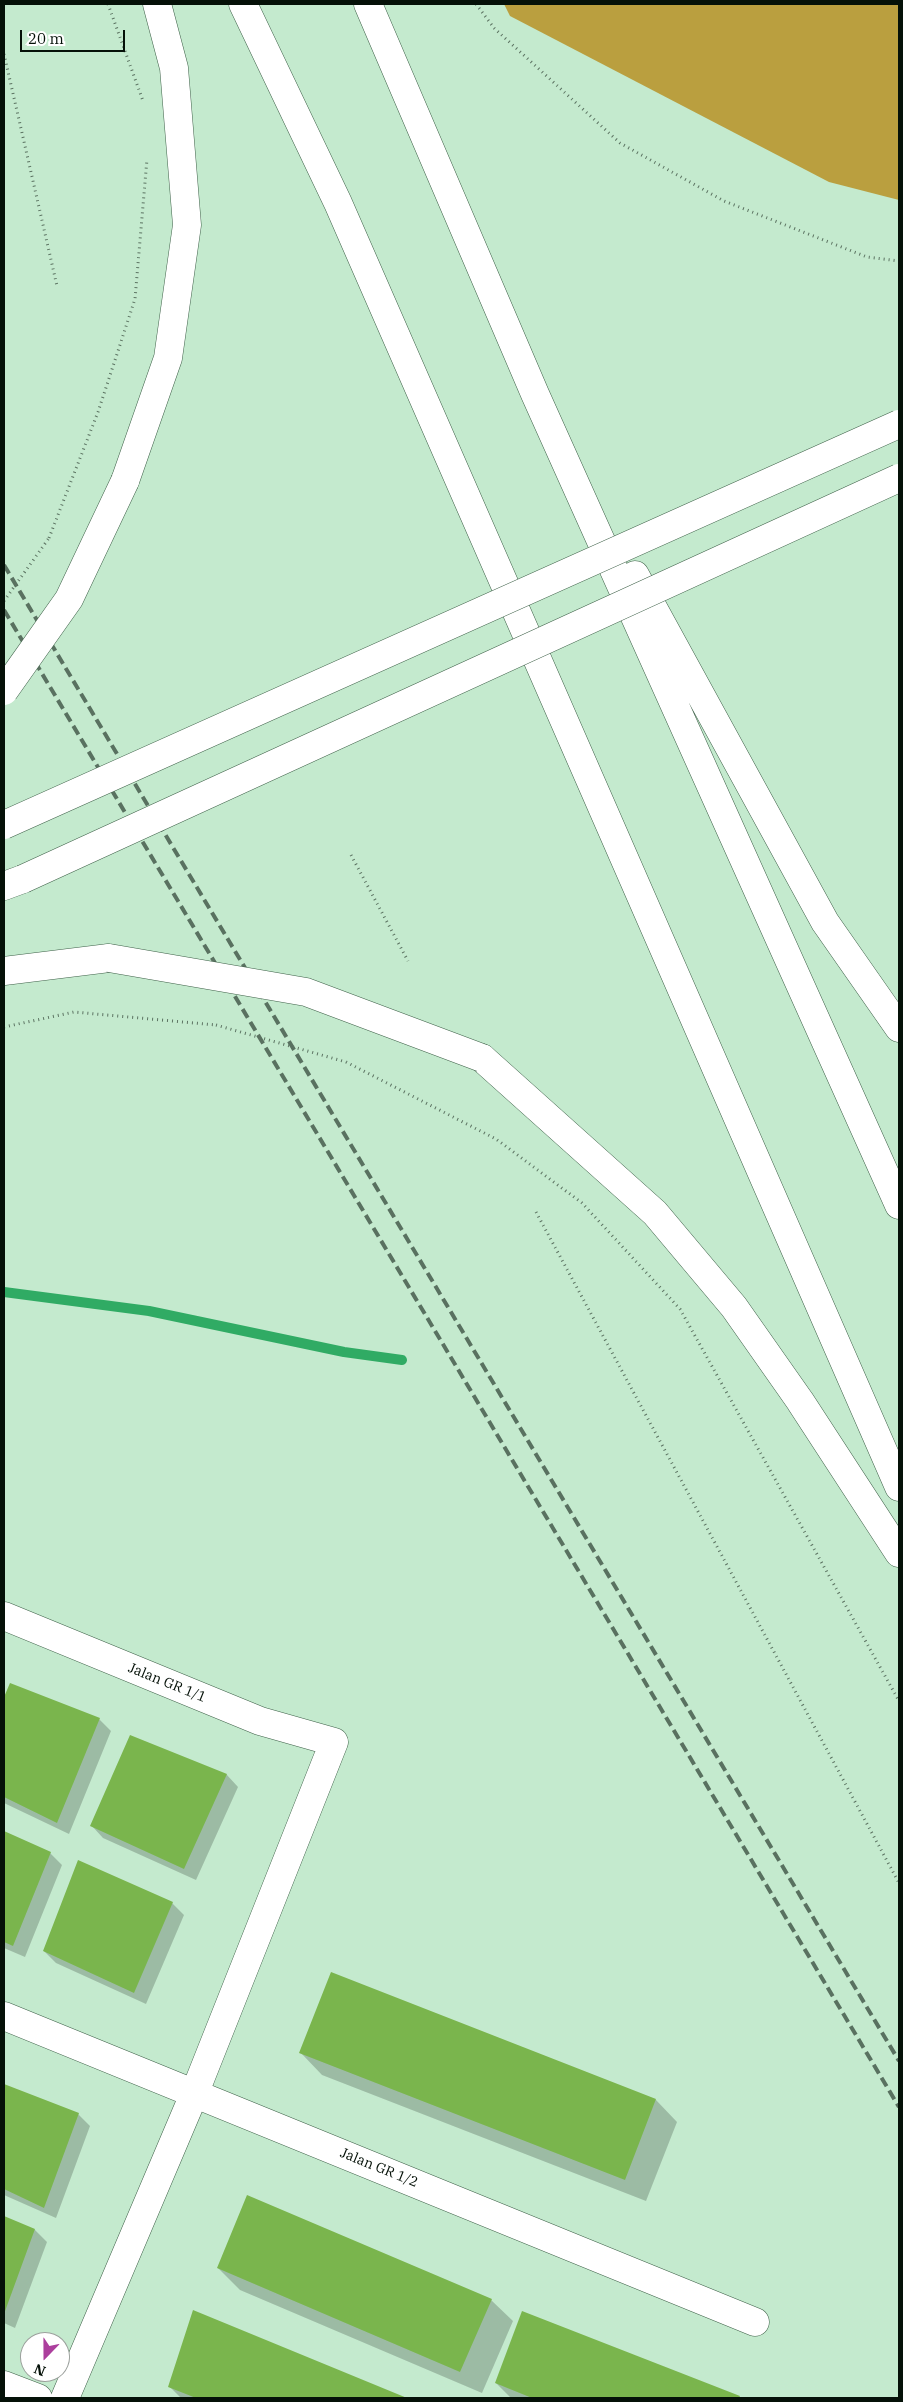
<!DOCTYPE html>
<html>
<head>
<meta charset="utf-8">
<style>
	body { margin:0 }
	#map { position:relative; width:903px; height:2402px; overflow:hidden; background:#c4eace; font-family:"IBM Plex Serif",serif }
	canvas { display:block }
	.frame { position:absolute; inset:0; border:5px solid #051108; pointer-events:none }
	.north { position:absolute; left:20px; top:2332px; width:50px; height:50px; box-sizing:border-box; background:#fff; border:1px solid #9ba09c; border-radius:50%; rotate:202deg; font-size:14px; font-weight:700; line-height:20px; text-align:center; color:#051108 }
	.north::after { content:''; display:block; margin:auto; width:18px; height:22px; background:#ac3f9d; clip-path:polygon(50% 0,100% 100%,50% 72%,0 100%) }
	.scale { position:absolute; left:20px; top:30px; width:105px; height:22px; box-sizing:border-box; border:2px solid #051108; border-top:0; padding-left:6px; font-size:15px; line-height:18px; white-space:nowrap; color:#051108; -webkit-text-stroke:4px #fff; paint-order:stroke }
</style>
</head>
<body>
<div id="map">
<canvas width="903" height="2402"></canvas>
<div class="frame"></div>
<div class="north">N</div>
<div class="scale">20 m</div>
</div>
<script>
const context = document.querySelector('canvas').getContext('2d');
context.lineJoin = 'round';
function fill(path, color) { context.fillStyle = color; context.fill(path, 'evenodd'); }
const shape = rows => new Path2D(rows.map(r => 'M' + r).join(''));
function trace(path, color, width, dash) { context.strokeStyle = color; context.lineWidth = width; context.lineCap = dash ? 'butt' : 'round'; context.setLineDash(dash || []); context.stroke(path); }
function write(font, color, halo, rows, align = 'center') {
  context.font = font + ' "IBM Plex Serif",serif'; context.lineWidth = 4.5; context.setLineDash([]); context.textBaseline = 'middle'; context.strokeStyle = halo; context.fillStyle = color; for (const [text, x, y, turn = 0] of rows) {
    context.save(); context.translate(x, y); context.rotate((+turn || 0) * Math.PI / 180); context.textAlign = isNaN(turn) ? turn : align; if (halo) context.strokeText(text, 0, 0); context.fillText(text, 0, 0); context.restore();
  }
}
fill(shape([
	[504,4,899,4,899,200,829,182,510,16]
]), '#ba9f3f');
fill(shape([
	[10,1685,99,1719,111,1731,69,1834,4,1803,4,1701],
	[131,1737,227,1775,238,1787,196,1880,103,1838,92,1826],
	[4,1832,50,1853,62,1865,25,1957,4,1948],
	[172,1903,184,1915,146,2004,56,1963,44,1951],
	[301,2053,656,2100,677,2122,646,2201,322,2075],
	[4,2085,78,2114,90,2126,56,2218,4,2195],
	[4,2217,35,2230,47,2242,15,2328,4,2323],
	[218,2268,491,2300,513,2321,482,2393,240,2290],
	[194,2312,404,2398,181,2398,169,2386],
	[523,2313,739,2397,740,2398,511,2398,496,2383]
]), '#0003');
trace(shape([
	[4,1292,149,1311,344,1352,402,1360]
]), '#30ab64', 10);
fill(shape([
	[10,1683,100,1718,57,1823,4,1797,4,1697],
	[130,1735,227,1774,184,1869,90,1826],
	[4,1831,51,1852,13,1946,4,1942],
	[78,1860,173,1902,134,1993,43,1951],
	[331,1972,656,2099,625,2180,299,2053],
	[4,2084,79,2113,44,2208,4,2189],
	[247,2195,492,2299,460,2372,217,2268],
	[4,2216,35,2229,4,2314],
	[193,2310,407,2398,196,2398,168,2387],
	[522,2311,740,2396,739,2398,532,2398,495,2383]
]), '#7ab54d');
const minor = shape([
	[4,1616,260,1721,334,1742,195,2092,65,2398],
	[4,2016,755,2322],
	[4,2385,38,2398]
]);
const primary = shape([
	[4,886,23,879]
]);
const trunk = shape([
	[243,4,338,203,899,1487],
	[368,4,535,394,899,1205],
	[125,481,168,358,187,225,174,68,157,4],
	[635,575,825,922,899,1028],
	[4,971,109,958],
	[482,1058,655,1213,734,1307,800,1401,899,1553]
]);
trace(minor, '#3f6149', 29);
trace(primary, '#3f6149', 29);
trace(trunk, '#3f6149', 29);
trace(shape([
	[108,4,143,101],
	[476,4,494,28,620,143,724,201,867,257,899,261],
	[4,54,57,286],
	[49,538,98,412,135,299,147,159],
	[351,855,408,961],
	[4,1027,74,1012,216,1025],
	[346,1062,496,1139,582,1203,680,1309,899,1701],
	[536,1212,899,1883]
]), '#5c7362', 3, [1, 4]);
trace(minor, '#fff', 28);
trace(primary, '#fff', 28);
trace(trunk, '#fff', 28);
trace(shape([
	[4,565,899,2061],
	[4,610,899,2107]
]), '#597160', 4, [10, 5]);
const primaryBridge = shape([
	[4,825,899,424],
	[23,879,899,478]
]);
const trunkBridge = shape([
	[4,691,69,599,125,481],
	[109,958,306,992,482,1058]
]);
trace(primaryBridge, '#3f6149', 29, []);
trace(trunkBridge, '#3f6149', 29, []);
trace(shape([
	[4,601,49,538],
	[216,1025,346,1062]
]), '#5c7362', 3, [1, 4]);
trace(primaryBridge, '#fff', 28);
trace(trunkBridge, '#fff', 28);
write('14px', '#051108', '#fff', [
	["Jalan GR 1/1",167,1683,22],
	["Jalan GR 1/2",379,2168,22]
]);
</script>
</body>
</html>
